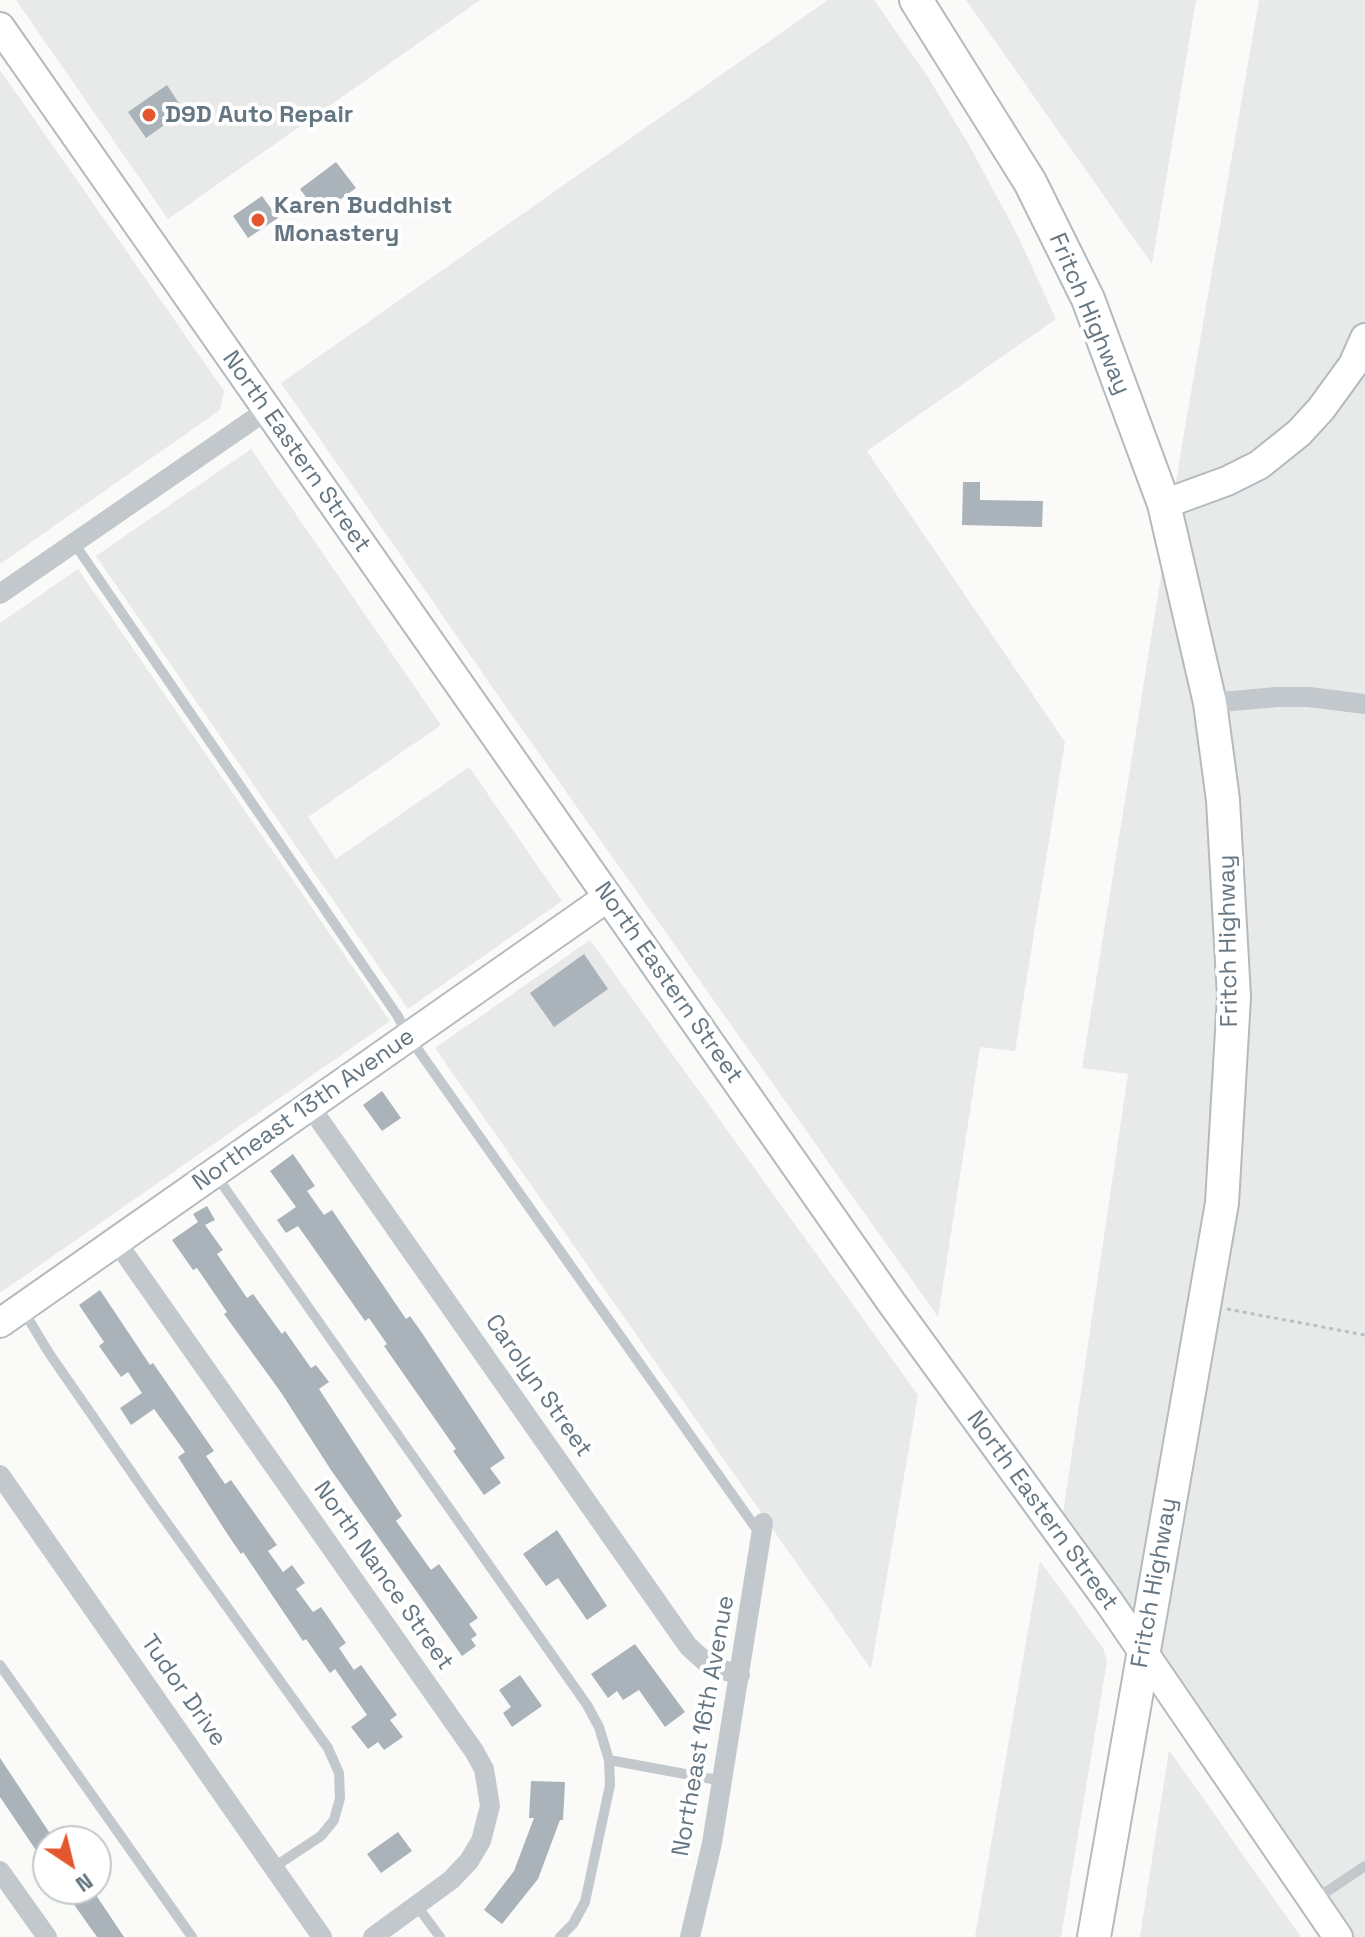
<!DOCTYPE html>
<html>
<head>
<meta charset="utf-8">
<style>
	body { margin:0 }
	#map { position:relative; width:1365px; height:1937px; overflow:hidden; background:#fafaf8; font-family:"Space Grotesk",sans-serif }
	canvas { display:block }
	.north { position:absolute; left:32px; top:1825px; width:80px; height:80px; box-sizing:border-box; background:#fff; border:2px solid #c1c8cd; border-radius:50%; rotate:145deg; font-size:22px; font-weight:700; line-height:32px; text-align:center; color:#657683 }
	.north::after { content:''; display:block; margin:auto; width:28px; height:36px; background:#e4572e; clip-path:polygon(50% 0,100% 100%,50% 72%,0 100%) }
</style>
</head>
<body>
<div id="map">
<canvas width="1365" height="1937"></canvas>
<div class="north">N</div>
</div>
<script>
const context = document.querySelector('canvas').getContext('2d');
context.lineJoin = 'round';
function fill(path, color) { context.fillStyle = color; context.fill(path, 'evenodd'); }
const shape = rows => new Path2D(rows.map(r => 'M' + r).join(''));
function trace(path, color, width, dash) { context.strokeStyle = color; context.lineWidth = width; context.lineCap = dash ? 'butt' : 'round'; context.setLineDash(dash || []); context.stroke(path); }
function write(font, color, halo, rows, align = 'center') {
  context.font = font + ' "Space Grotesk",sans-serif'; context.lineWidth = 8; context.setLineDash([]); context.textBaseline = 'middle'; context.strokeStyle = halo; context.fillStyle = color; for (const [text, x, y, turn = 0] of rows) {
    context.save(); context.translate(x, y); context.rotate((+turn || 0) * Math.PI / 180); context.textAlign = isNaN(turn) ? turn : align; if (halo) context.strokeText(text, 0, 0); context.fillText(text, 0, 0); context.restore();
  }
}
fill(shape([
	[16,0,480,0,168,219],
	[828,0,874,0,928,77,969,145,1017,234,1056,319,867,451,1065,742,1015,1051,980,1047,938,1317,504,704,281,383],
	[966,0,1196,0,1152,264],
	[1259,0,1365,0,1365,1937,1349,1937,1061,1527,1128,1074,1082,1068,1183,439],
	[0,70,224,391,220,410,0,564],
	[251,449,441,725,308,817,336,859,469,767,562,901,408,1009,96,556],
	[78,569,390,1021,0,1293,0,623],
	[590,940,918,1395,871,1669,435,1048],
	[1040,1561,1103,1648,1107,1661,1061,1937,975,1937],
	[1169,1750,1301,1937,1140,1937]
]), '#e8e9e9');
fill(shape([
	[167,85,184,111,146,138,128,112],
	[336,162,356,188,319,215,300,189],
	[262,196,278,218,248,238,233,216],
	[963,482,980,482,980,500,1043,501,1042,527,962,525],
	[584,954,608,989,554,1027,530,993],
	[382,1091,401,1118,382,1131,363,1105],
	[293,1154,315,1186,307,1191,324,1215,332,1210,406,1319,410,1316,422,1333,505,1458,490,1468,501,1483,484,1495,453,1451,456,1449,384,1346,387,1344,369,1318,365,1321,298,1226,286,1233,277,1220,296,1207,270,1171],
	[207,1206,215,1220,205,1225,223,1250,217,1254,247,1298,253,1294,282,1334,285,1331,311,1368,316,1365,329,1382,319,1389,402,1516,396,1521,431,1570,439,1564,478,1618,469,1624,477,1635,471,1639,476,1646,462,1656,331,1470,280,1391,224,1314,227,1312,197,1268,193,1270,172,1240,198,1222,193,1214],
	[100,1290,150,1365,153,1363,214,1451,206,1456,225,1484,231,1480,277,1545,268,1551,283,1572,292,1565,305,1583,296,1589,313,1612,321,1607,346,1643,339,1648,354,1670,361,1665,397,1715,390,1720,403,1737,384,1750,378,1742,368,1749,351,1727,367,1715,335,1669,330,1673,306,1639,303,1641,243,1552,241,1554,228,1535,178,1457,185,1452,154,1409,131,1425,120,1408,142,1393,128,1372,121,1377,99,1346,104,1342,79,1305],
	[557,1530,607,1606,587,1620,558,1578,546,1586,523,1554],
	[635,1644,685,1712,665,1727,639,1690,623,1700,617,1691,608,1698,591,1674],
	[520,1675,542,1706,512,1727,503,1713,511,1707,499,1690],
	[0,1758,55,1841,48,1841,48,1868,0,1797],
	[531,1781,565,1782,563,1820,560,1820,538,1879,502,1924,484,1910,514,1871,534,1818,529,1818],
	[398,1832,412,1851,381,1873,367,1854],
	[63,1889,92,1889,124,1937,97,1937]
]), '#aab3b9');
const secondary = shape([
	[0,27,891,1302,1109,1602,1338,1937],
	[1164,504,1227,481,1259,465,1299,433,1321,409,1353,365,1365,338],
	[0,1323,608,897]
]);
const primary = shape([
	[916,0,1030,182,1088,299,1164,504,1210,703,1223,800,1234,997,1222,1203,1094,1937]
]);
trace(secondary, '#b3babf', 32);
trace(primary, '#b5babe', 36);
trace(shape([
	[1227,1309,1365,1335]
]), '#bbbfc2', 3, [4, 4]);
trace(shape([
	[74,543,397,1015,409,1037,760,1534],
	[215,1174,587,1705,599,1727,609,1760,610,1785,585,1902,573,1924,560,1937],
	[23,1310,49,1353,152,1502,328,1748,339,1773,340,1798,334,1820,321,1836,274,1867],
	[0,1665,192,1937],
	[609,1760,723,1781],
	[1313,1901,1365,1866],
	[417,1906,440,1937]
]), '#c3c8cc', 10);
trace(shape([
	[0,594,267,410],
	[1210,703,1277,697,1309,697,1365,704],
	[309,1105,688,1646,710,1666,740,1675],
	[116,1241,474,1751,484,1769,490,1806,481,1841,469,1861,451,1880,373,1937],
	[0,1475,322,1937],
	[0,1871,47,1937],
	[690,1937,712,1843,763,1523]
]), '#c3c8cc', 20);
trace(secondary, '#fff', 28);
trace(primary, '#fff', 32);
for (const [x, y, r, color] of [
	[149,115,8,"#e4572e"],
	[258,220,8,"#e4572e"]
]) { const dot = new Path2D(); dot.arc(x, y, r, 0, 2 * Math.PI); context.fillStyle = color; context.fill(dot); trace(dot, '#fff', 3); }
write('bold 24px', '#657683', '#fff', [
	["D9D Auto Repair",165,115],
	["Karen Buddhist",274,206],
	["Monastery",274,234]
], 'left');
write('24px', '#657683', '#fff', [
	["Fritch Highway",1089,314,67],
	["North Eastern Street",296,452,55],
	["Fritch Highway",1229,941,-91],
	["North Eastern Street",668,983,55],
	["Northeast 13th Avenue",304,1110,-35],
	["Carolyn Street",538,1386,55],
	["North Eastern Street",1042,1511,54],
	["North Nance Street",383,1576,55],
	["Fritch Highway",1155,1583,-80],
	["Tudor Drive",183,1691,55],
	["Northeast 16th Avenue",704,1726,-80]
]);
</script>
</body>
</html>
